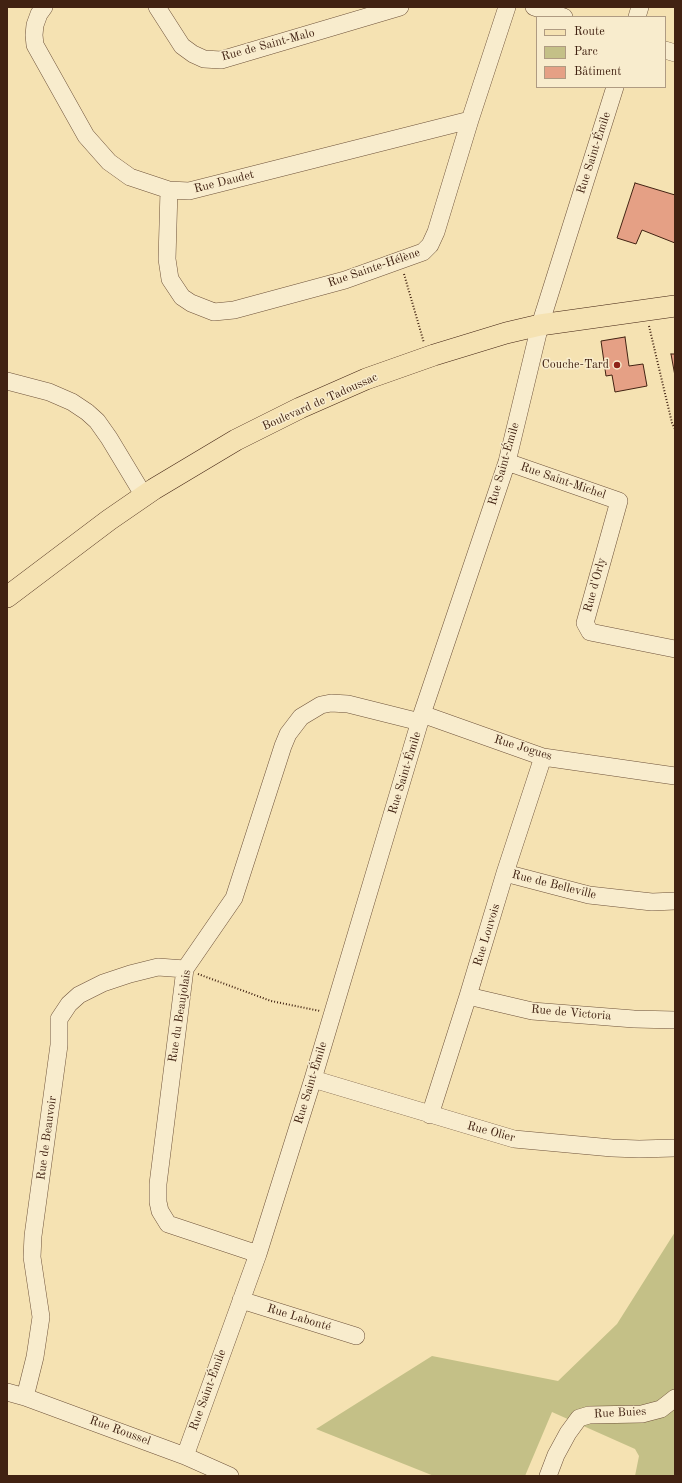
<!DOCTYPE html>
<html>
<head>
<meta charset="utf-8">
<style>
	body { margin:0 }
	#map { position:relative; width:682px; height:1483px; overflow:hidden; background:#f5e2b2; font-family:"Old Standard TT",serif }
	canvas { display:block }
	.frame { position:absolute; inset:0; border:8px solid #412212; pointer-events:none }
	.legend { position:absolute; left:536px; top:16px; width:130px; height:72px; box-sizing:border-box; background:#f8eccd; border:1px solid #af9b82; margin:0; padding:5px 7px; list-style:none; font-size:12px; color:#412212 }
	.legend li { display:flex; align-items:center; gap:8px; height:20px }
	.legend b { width:20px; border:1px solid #af9b82 }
</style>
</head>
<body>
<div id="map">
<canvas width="682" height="1483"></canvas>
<div class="frame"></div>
<ul class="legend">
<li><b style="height:5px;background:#f5e2b2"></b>Route</li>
<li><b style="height:11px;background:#c4c087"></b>Parc</li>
<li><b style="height:11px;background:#e5a085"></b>Bâtiment</li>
</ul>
</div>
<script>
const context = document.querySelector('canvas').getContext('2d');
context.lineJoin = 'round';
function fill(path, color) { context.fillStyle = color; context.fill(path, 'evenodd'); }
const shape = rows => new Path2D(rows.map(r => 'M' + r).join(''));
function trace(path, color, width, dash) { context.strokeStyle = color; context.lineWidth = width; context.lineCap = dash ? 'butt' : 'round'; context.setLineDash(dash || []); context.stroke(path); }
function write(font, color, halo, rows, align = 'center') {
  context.font = font + ' "Old Standard TT",serif'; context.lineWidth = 3; context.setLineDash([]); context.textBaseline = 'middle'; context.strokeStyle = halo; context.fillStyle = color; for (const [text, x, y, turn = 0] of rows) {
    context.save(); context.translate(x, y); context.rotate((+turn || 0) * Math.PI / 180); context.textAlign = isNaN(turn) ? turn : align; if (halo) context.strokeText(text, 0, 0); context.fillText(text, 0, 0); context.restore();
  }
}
fill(shape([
	[675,1232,675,1476,635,1476,639,1456,635,1449,552,1412,525,1476,434,1476,316,1429,432,1356,558,1381,617,1324]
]), '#c4c087');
const building = shape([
	[635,183,675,195,675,243,642,230,636,244,617,238,635,183],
	[625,337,629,366,643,364,647,386,615,392,612,375,606,376,601,341,625,337],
	[671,354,675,354,675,376,671,354]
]);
fill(building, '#e5a085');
trace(building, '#412212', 1);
const minor = shape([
	[44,7,39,14,35,25,34,35,35,45,86,136,109,162,130,177,169,190,189,191,470,120],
	[157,7,182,46,193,54,204,59,221,60,400,7],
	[534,7,564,17],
	[637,17,640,7],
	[665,50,675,53],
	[169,190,167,259,170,279,182,297,191,303,214,312,234,310,345,280,423,252,430,245,436,232,470,120,507,7],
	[7,381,49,392,72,402,87,412,97,421,109,438,144,496],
	[507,462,619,501,585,623,590,632,675,649],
	[422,714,543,757,675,776],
	[505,873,589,895,652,902,675,901],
	[468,996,532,1011,634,1019,675,1020],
	[313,1079,514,1139,612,1148,639,1149,675,1148],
	[430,1115,468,996,505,873,543,757],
	[258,1254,168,1224,160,1211,158,1202,158,1184,185,969,234,898,283,746,288,734,301,717,321,705,331,703,348,704,420,722],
	[241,1300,356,1336],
	[7,1392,25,1397,185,1456,230,1476],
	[25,1397,35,1357,41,1317,32,1257,33,1236,59,1045,59,1019,69,1004,79,995,103,983,130,974,158,967,185,969],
	[185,1456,258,1254,313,1079,422,714,507,462,540,325,615,87],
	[548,1476,556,1455,568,1433,579,1418,589,1415,642,1414,661,1409,675,1398]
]);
const major = shape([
	[7,597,109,520,154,489,236,440,300,408,366,379,434,355,506,333,540,325,675,306]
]);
trace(minor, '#6e523a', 18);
trace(major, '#412212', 22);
trace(shape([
	[404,274,424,343],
	[649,326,672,423,675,429],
	[198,974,271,1001,320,1011]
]), '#412212', 2, [1, 2]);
trace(minor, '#f8eccd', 17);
trace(major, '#f5e2b2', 21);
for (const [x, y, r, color] of [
	[617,365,4,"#8f2418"]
]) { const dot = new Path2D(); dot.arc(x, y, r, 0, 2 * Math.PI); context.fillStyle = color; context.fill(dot); trace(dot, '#f8eccd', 1.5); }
write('12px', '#412212', '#f8eccd', [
	["Rue de Saint-Malo",268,45,-15],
	["Rue Saint-Émile",594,153,-72],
	["Rue Daudet",224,182,-14],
	["Rue Sainte-Hélène",374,268,-19],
	["Boulevard de Tadoussac",320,402,-24],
	["Rue Saint-Émile",504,464,-74],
	["Rue Saint-Michel",563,481,19],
	["Rue d'Orly",595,585,-75],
	["Rue Jogues",523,748,17],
	["Rue Saint-Émile",405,773,-73],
	["Rue de Belleville",554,885,14],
	["Rue Louvois",487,935,-73],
	["Rue de Victoria",571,1013,5],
	["Rue du Beaujolais",180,1016,-81],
	["Rue Saint-Émile",311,1083,-73],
	["Rue Olier",491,1132,15],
	["Rue de Beauvoir",47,1138,-82],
	["Rue Labonté",299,1318,17],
	["Rue Saint-Émile",208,1390,-70],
	["Rue Buies",620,1413,-3],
	["Rue Roussel",120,1431,20]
]);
write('12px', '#412212', '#f8eccd', [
	["Couche-Tard",609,365]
], 'right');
</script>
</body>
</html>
